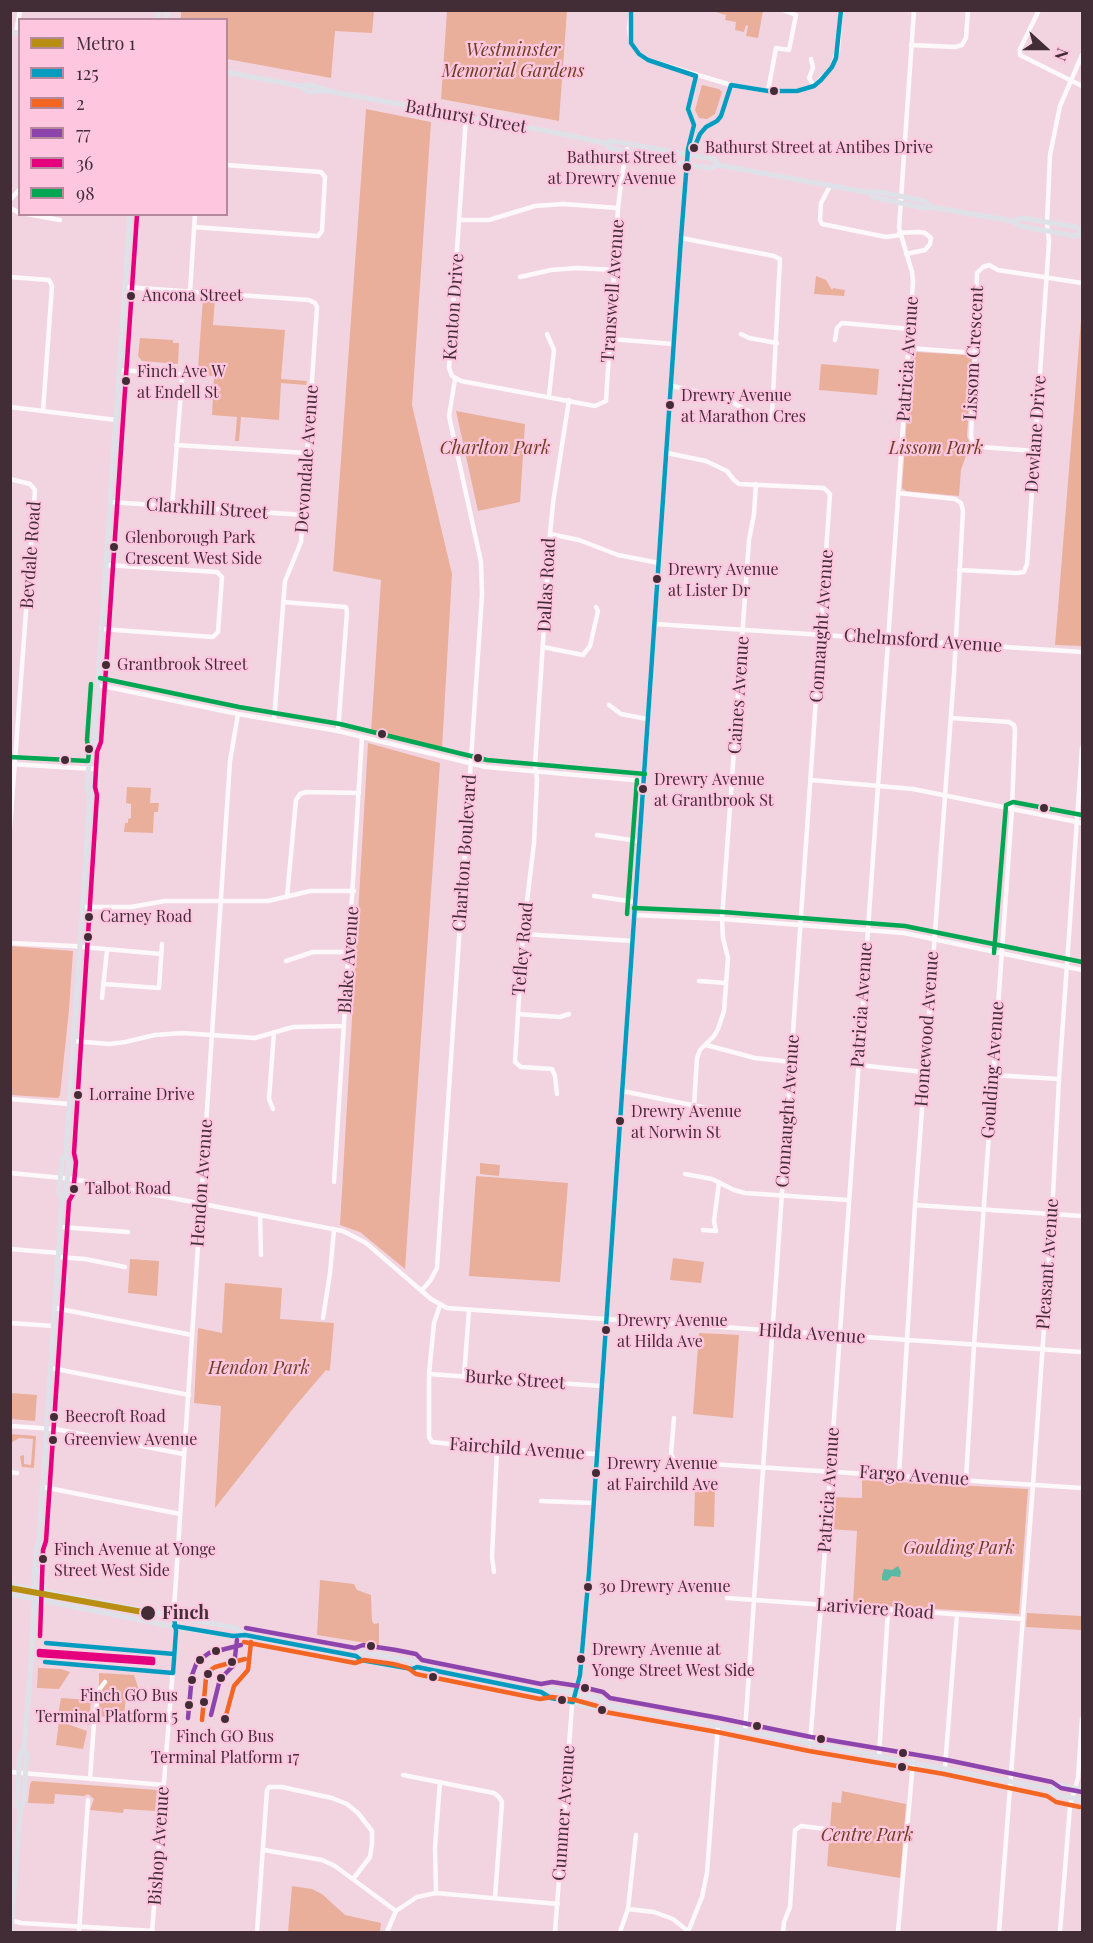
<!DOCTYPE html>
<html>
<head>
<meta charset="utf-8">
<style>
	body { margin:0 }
	#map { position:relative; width:1093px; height:1943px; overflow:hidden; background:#f2d4e1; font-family:"Playfair Display",serif }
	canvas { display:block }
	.frame { position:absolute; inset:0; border:12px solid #422c36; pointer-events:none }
	.legend { position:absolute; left:18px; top:18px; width:210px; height:198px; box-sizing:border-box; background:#ffc7df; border:2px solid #b3899b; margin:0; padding:8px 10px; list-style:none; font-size:18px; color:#422c36 }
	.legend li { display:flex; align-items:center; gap:12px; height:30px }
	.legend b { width:30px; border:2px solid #b3899b }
	.north { position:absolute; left:1015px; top:18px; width:60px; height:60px; -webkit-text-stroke:4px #ffc7df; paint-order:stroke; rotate:111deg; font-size:16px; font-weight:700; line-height:24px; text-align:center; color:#422c36 }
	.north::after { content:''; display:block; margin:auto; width:21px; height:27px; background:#422c36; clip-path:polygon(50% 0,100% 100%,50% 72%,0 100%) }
</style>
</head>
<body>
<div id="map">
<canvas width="1093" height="1943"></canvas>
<div class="frame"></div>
<ul class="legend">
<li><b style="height:8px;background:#b88e13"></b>Metro 1</li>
<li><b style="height:8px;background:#079cbf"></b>125</li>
<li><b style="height:8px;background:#f26522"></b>2</li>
<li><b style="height:8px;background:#8e44ad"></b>77</li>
<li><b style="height:8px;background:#e5007d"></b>36</li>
<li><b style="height:8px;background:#00a651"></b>98</li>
</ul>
<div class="north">N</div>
</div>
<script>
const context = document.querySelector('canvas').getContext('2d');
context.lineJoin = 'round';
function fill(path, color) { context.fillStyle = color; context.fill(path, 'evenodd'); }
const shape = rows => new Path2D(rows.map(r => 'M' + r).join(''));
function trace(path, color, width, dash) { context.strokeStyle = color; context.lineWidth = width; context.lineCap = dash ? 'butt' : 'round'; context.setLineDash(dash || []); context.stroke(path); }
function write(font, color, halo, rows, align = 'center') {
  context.font = font + ' "Playfair Display",serif'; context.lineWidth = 4.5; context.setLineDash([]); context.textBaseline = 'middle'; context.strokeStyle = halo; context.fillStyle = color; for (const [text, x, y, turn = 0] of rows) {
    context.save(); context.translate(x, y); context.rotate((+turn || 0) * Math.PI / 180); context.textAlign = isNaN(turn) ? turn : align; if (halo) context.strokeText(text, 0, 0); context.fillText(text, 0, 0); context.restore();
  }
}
fill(shape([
	[181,10,374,10,374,11,372,33,335,31,331,78,227,59,226,20,181,19],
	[447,11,567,11,559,121,441,99],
	[712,11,763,11,758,38,746,36,748,26,746,25,744,32,735,30,736,22,725,20,726,15],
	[702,85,719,89,722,92,715,114,707,119,699,118,695,110],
	[366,109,431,122,412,405,452,574,442,749,371,732,381,580,333,571],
	[816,276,826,280,832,290,833,288,845,290,844,296,814,294],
	[203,298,215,299,213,325,285,330,281,379,307,381,306,385,281,383,279,420,241,417,239,441,235,441,237,417,212,415,214,376,190,374,190,368,198,368],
	[1082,307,1082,646,1055,645],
	[140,338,173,340,173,343,179,343,178,364,142,361,138,356],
	[916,352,967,355,972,358,967,436,970,444,961,470,959,496,906,491,902,488,911,358,912,353],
	[821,364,879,369,877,395,819,390],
	[456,411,525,424,520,502,478,511],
	[368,743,440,763,405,1269,360,1232,340,1225],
	[127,787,151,788,150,803,159,803,158,812,154,812,153,833,124,832,125,823,128,823,128,819,131,818,131,804,126,803],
	[10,946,73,951,69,1010,60,1095,58,1098,11,1095],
	[480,1163,500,1165,499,1176,480,1174],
	[476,1176,568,1183,560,1282,469,1276],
	[673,1258,704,1262,701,1283,670,1280],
	[130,1259,159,1261,157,1296,128,1293],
	[225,1283,282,1288,280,1319,334,1323,330,1369,329,1371,326,1370,292,1410,215,1508,221,1406,194,1403,198,1328,222,1333],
	[699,1333,739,1335,733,1418,693,1414],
	[11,1393,37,1395,35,1421,11,1419],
	[11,1434,36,1436,34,1468,22,1467,20,1456,24,1455,24,1464,31,1465,33,1439,19,1438,11,1443],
	[862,1480,1028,1489,1019,1614,853,1604,857,1531,830,1529,833,1497,862,1498],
	[695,1487,715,1488,714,1527,694,1526],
	[320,1580,354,1584,357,1590,371,1595,372,1621,374,1624,379,1623,379,1645,317,1635],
	[1027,1613,1082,1616,1082,1630,1026,1627],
	[38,1668,61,1669,70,1672,59,1689,37,1688],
	[99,1673,134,1675,138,1687,138,1698,126,1698,124,1716,109,1718,99,1716],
	[61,1698,91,1700,89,1725,58,1715],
	[59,1721,87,1731,83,1749,56,1745],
	[32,1781,157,1790,155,1811,124,1809,123,1813,90,1810,94,1799,88,1794,84,1796,55,1794,54,1804,28,1803,30,1784],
	[842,1791,906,1804,900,1878,827,1866,832,1802,841,1803],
	[292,1886,312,1889,322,1894,345,1915,381,1923,380,1932,288,1932]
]), '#e9af9a');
fill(shape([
	[898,1566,901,1572,900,1577,892,1576,887,1581,882,1580,882,1576,884,1569,892,1570]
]), '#59b9a5');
trace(shape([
	[631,10,629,29,631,43,639,54,648,60,731,85,768,91,797,91,814,86,832,67,838,49,841,10],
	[1039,10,1020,49,1020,55,1082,86],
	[16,33,20,10],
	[911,45,955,47,962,45,966,38,968,10],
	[811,59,813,68,809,78,814,86],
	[768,91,776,48,789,50,796,15,783,10],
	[466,117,449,368,452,376,461,381,595,406,606,401,618,208,622,175,627,149],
	[688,155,700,134,706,127,717,121,721,116,731,85],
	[830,186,821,203,820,220,822,224,886,237,900,235],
	[10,200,20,189],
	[10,208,20,213],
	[27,214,60,220],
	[460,220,489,220,535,206,563,204,618,208],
	[194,227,318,236,322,231,325,177,321,172,226,165],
	[899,233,919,232,925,233,931,238,930,244,925,250,906,254],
	[10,277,49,280,52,286,43,411],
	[520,277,551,270,577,268,615,270],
	[125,287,309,300,315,303,317,307,301,542,285,581,274,720],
	[190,292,195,214],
	[547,334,554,350,549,396],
	[741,334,749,338,777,343],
	[610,339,674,344],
	[835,340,837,328,842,323,910,329],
	[909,348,975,353],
	[119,370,179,374,182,379,172,507],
	[672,386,725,398,762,419,769,419,772,414,780,259,774,256,681,238],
	[10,407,116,420],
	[176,445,307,453],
	[1035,451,981,447,974,443,971,437,975,353,977,273,983,267,989,265,998,270,1082,283],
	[667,453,706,461,727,471,734,480,739,484,824,488,830,494,745,1731],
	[10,479,30,484,35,490,10,828],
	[898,493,955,499,961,503,963,511,954,674,915,1205,899,1475],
	[110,502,304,515],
	[550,534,579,540,618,555,659,563],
	[959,570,1017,573,1024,572,1027,564,1049,241,1047,223,1050,155,1060,106,1082,55],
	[283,602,346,607,347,612,338,731],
	[655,624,1082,652],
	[101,629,213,637,218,632,222,577,217,572,106,565],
	[543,647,583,655,590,646,598,611,596,607],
	[98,685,238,714,338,731,486,767,644,781],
	[609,705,621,714,647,719],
	[951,718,1009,722,1014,725,1015,730,1012,809,974,1346,966,1479],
	[10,764,95,769],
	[811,780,913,789,1082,823],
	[597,835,638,841],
	[594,896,635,902],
	[287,897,296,800,300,794,306,792,359,793],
	[83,907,131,907,165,901,268,901,310,891,354,891],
	[634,915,722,919,904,933,1082,970],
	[523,934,633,941],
	[10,943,72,946,161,954],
	[286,961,313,952,349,952],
	[699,981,726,983],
	[104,984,159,988,162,944],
	[102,998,107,950],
	[518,1014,560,1017,569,1014],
	[73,1041,109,1044,125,1042,155,1035,182,1033,255,1038,293,1027,344,1026],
	[706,1045,755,1058,791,1062],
	[858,1065,924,1072],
	[992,1075,1059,1079],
	[622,1091,741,1115],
	[557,1094,555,1076,552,1069,521,1067,515,1062,523,934,534,843,537,779,535,765,550,534,553,503,569,400],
	[10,1099,69,1104],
	[694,1106,697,1058,700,1050,714,1036,718,1029,724,1011,728,958,723,938,722,919,749,540,754,514,756,484],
	[273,1109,269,1099,274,1032],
	[10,1173,73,1179,343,1231,366,1243,431,1299,447,1308,1082,1352],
	[685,1174,712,1179,734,1190,745,1193,848,1200],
	[334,1182,362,737],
	[915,1205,1082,1216],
	[260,1215,261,1255],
	[61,1227,128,1232],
	[703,1230,716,1231,714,1221,719,1182],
	[10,1249,59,1253],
	[58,1257,85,1259,125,1267],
	[422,1290,430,1281,437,1268,482,595,481,562,449,416,455,379],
	[440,1305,434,1323,429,1374,429,1437,432,1442,497,1449,597,1454],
	[55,1308,192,1335],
	[323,1318,330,1273,334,1230],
	[10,1323,54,1326],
	[51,1368,189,1395],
	[429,1374,601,1386],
	[464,1377,469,1310],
	[674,1418,671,1454,674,1460,680,1462,1082,1488],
	[10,1426,55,1429,183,1454],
	[10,1472,17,1473],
	[43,1487,180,1514],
	[541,1501,594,1503],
	[494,1572,492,1557,497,1449],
	[727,1598,1023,1619],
	[810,1744,821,1606,913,282,912,272,899,228,914,10],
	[879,1756,888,1610],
	[945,1767,957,1614],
	[10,1772,164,1785],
	[403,1775,494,1793,499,1797,502,1802,495,1898],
	[90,1779,94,1723,99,1690,105,1682],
	[264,1850,322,1860,335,1866,396,1911],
	[436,1893,435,1847,440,1782],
	[628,1909,654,1912,673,1919,689,1932],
	[10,1920,21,1923,153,1931],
	[79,1932,88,1800],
	[152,1932,176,1631,174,1609,230,761,238,714],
	[257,1932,267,1790,269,1787,282,1787,332,1798,347,1804,358,1813,372,1831,372,1844,370,1857,353,1879],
	[387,1932,396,1911,417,1897,436,1893,558,1904],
	[555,1932,572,1706,580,1675,589,1572,681,238,688,149,694,125,688,109,696,76],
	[620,1932,628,1909,636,1835],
	[688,1932,702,1897,707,1873,718,1725],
	[783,1932,784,1922,790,1907,795,1830,801,1826,826,1829],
	[898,1932,913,1762],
	[999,1932,1033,1485,1052,1214,1059,1079,1082,748],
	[1060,1932,1070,1806,1078,1778,1082,1719]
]), '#fdf9fa', 4.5);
trace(shape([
	[164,10,167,14,165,20],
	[157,20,159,12,161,10],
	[10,32,20,33],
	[226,72,300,86,311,85,333,92,563,134,605,143,610,148,696,166,710,168,718,165,871,193,875,191,924,201,931,207],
	[301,87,309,92,327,91],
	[605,143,612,141,714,159,718,165],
	[871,193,873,197,924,208,931,207,1013,221,1020,226,1075,236,1082,234],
	[1013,221,1022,218,1076,227,1082,231],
	[90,795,87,788,88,776,90,750,94,741,130,214],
	[62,1199,59,1192,62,1159,66,1155,90,795,93,789,97,763,97,751,94,741],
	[10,1585,236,1628,245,1635],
	[35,1590,40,1583,42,1549,39,1540],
	[10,1594,181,1628,233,1636,245,1635,356,1656,361,1660,412,1669,417,1667,464,1676,541,1692,551,1698,596,1708,606,1705,694,1721,1050,1789,1060,1785,1082,1790],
	[356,1656,363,1652,413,1661,417,1667],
	[541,1692,551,1689,576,1693,601,1699,606,1705],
	[1050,1789,1058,1795,1082,1800],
	[20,1810,17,1804,20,1754,24,1749,31,1663,35,1590,34,1582,36,1549,39,1540,62,1199,66,1193,69,1161,66,1155],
	[11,1932,20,1810,23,1804,27,1755,24,1749]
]), '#dee2e8', 5);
trace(shape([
	[694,148,700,134,706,127,717,121,721,116,731,85,768,91,797,91,814,86,821,80,832,67,836,58,841,10],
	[174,1626,233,1636,245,1635,356,1656,361,1660,412,1669,417,1667,541,1692,551,1698,573,1702,580,1675,589,1572,681,238,688,149,694,125,688,109,696,76,648,60,639,54,631,43,631,10],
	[46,1643,174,1654],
	[45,1662,173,1673,176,1631,174,1617,176,1617]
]), '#079cbf', 4.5);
trace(shape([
	[244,1642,355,1663,364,1660,393,1664,408,1668,416,1674,540,1699,552,1697,575,1700,597,1706,605,1712,717,1732,809,1751,944,1774,1047,1796,1056,1802,1080,1807],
	[225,1719,234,1686,248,1670,251,1642],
	[202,1720,206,1678,209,1671,215,1667,245,1659]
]), '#f26522', 4.5);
trace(shape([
	[246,1628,355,1648,363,1645,396,1650,416,1654,422,1660,541,1684,552,1682,578,1686,603,1692,610,1698,719,1718,811,1737,947,1760,1052,1782,1061,1788,1082,1792],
	[211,1715,220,1679,234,1665,237,1640],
	[188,1718,192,1675,197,1662,209,1653,241,1645]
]), '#8e44ad', 4.5);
trace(shape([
	[40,1636,43,1550,46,1541,69,1201,73,1194,76,1162,74,1153,97,795,95,787,97,752,101,742,137,215],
	[39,1651,153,1659,153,1663,39,1655,39,1651]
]), '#e5007d', 4.5);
trace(shape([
	[100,678,239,707,340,724,487,760,645,774],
	[10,757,88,761,89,752,87,740,91,684],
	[634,908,723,912,905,926,1082,962],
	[627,914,637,780],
	[994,953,1006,805,1013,802,1082,815]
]), '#00a651', 4.5);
trace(shape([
	[10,1588,148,1613]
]), '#b88e13', 6);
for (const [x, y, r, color] of [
	[774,91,5,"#422c36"],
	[694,148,5,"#422c36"],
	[687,167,5,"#422c36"],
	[131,296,5,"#422c36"],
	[126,381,5,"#422c36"],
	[670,405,5,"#422c36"],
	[114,547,5,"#422c36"],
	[657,579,5,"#422c36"],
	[106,665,5,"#422c36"],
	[382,734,5,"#422c36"],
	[89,749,5,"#422c36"],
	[478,758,5,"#422c36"],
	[65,760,5,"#422c36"],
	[643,789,5,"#422c36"],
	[1044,808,5,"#422c36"],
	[89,917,5,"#422c36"],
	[88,937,5,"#422c36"],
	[78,1095,5,"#422c36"],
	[620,1121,5,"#422c36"],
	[74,1189,5,"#422c36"],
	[606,1330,5,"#422c36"],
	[54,1417,5,"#422c36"],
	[53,1440,5,"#422c36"],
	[596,1473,5,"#422c36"],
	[43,1559,5,"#422c36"],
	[588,1587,5,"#422c36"],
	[148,1613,8,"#422c36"],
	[371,1646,5,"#422c36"],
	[216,1651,5,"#422c36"],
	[581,1659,5,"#422c36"],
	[200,1660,5,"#422c36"],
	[232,1662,5,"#422c36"],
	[208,1674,5,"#422c36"],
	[433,1677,5,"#422c36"],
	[221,1678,5,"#422c36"],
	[192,1680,5,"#422c36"],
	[585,1688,5,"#422c36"],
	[562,1700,5,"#422c36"],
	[204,1702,5,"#422c36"],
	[189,1705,5,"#422c36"],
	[602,1710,5,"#422c36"],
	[225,1719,5,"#422c36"],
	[757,1726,5,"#422c36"],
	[821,1739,5,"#422c36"],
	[903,1753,5,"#422c36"],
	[902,1767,5,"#422c36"]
]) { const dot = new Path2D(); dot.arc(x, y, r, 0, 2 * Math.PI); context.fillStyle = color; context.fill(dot); trace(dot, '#ffc7df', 2); }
write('16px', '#422c36', '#ffc7df', [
	["Bathurst Street at Antibes Drive",705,148],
	["Bathurst Street",676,158,"right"],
	["at Drewry Avenue",676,179,"right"],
	["Ancona Street",142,296],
	["Finch Ave W",137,372],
	["at Endell St",137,393],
	["Drewry Avenue",681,396],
	["at Marathon Cres",681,417],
	["Glenborough Park",125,538],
	["Crescent West Side",125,559],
	["Drewry Avenue",668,570],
	["at Lister Dr",668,591],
	["Grantbrook Street",117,665],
	["Drewry Avenue",654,780],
	["at Grantbrook St",654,801],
	["Carney Road",100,917],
	["Lorraine Drive",89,1095],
	["Drewry Avenue",631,1112],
	["at Norwin St",631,1133],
	["Talbot Road",85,1189],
	["Drewry Avenue",617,1321],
	["at Hilda Ave",617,1342],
	["Beecroft Road",65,1417],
	["Greenview Avenue",64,1440],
	["Drewry Avenue",607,1464],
	["at Fairchild Ave",607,1485],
	["Finch Avenue at Yonge",54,1550],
	["Street West Side",54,1571],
	["30 Drewry Avenue",599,1587],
	["Drewry Avenue at",592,1650],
	["Yonge Street West Side",592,1671],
	["Finch GO Bus",178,1696,"right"],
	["Terminal Platform 5",178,1717,"right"],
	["Finch GO Bus",225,1737,"center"],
	["Terminal Platform 17",225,1758,"center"]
], 'left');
write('italic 18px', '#6b3d21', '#ffc7df', [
	["Westminster",513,50],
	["Memorial Gardens",513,71],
	["Charlton Park",495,448],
	["Lissom Park",936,448],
	["Hendon Park",259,1368],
	["Goulding Park",959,1548],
	["Centre Park",867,1835]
]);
write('18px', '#422c36', '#ffc7df', [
	["Bathurst Street",466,117,10],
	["Transwell Avenue",613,291,-86],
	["Kenton Drive",454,307,-86],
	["Lissom Crescent",974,353,-87],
	["Patricia Avenue",908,359,-86],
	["Dewlane Drive",1036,434,-86],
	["Devondale Avenue",307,459,-86],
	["Clarkhill Street",207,509,4],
	["Bevdale Road",31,555,-86],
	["Dallas Road",547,585,-87],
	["Connaught Avenue",822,626,-86],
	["Chelmsford Avenue",923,641,4],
	["Caines Avenue",739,695,-86],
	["Charlton Boulevard",465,853,-86],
	["Tefley Road",523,949,-85],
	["Blake Avenue",349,960,-86],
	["Patricia Avenue",862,1005,-86],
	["Homewood Avenue",927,1029,-86],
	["Goulding Avenue",993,1070,-86],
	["Connaught Avenue",788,1111,-86],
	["Hendon Avenue",202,1183,-86],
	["Pleasant Avenue",1048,1264,-86],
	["Hilda Avenue",812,1334,4],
	["Burke Street",515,1380,4],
	["Fairchild Avenue",517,1449,4],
	["Fargo Avenue",914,1476,4],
	["Patricia Avenue",829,1490,-86],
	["Lariviere Road",875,1609,4],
	["Cummer Avenue",564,1813,-86],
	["Bishop Avenue",159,1846,-86]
]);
write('bold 18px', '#422c36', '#ffc7df', [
	["Finch",162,1613]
], 'left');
</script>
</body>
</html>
